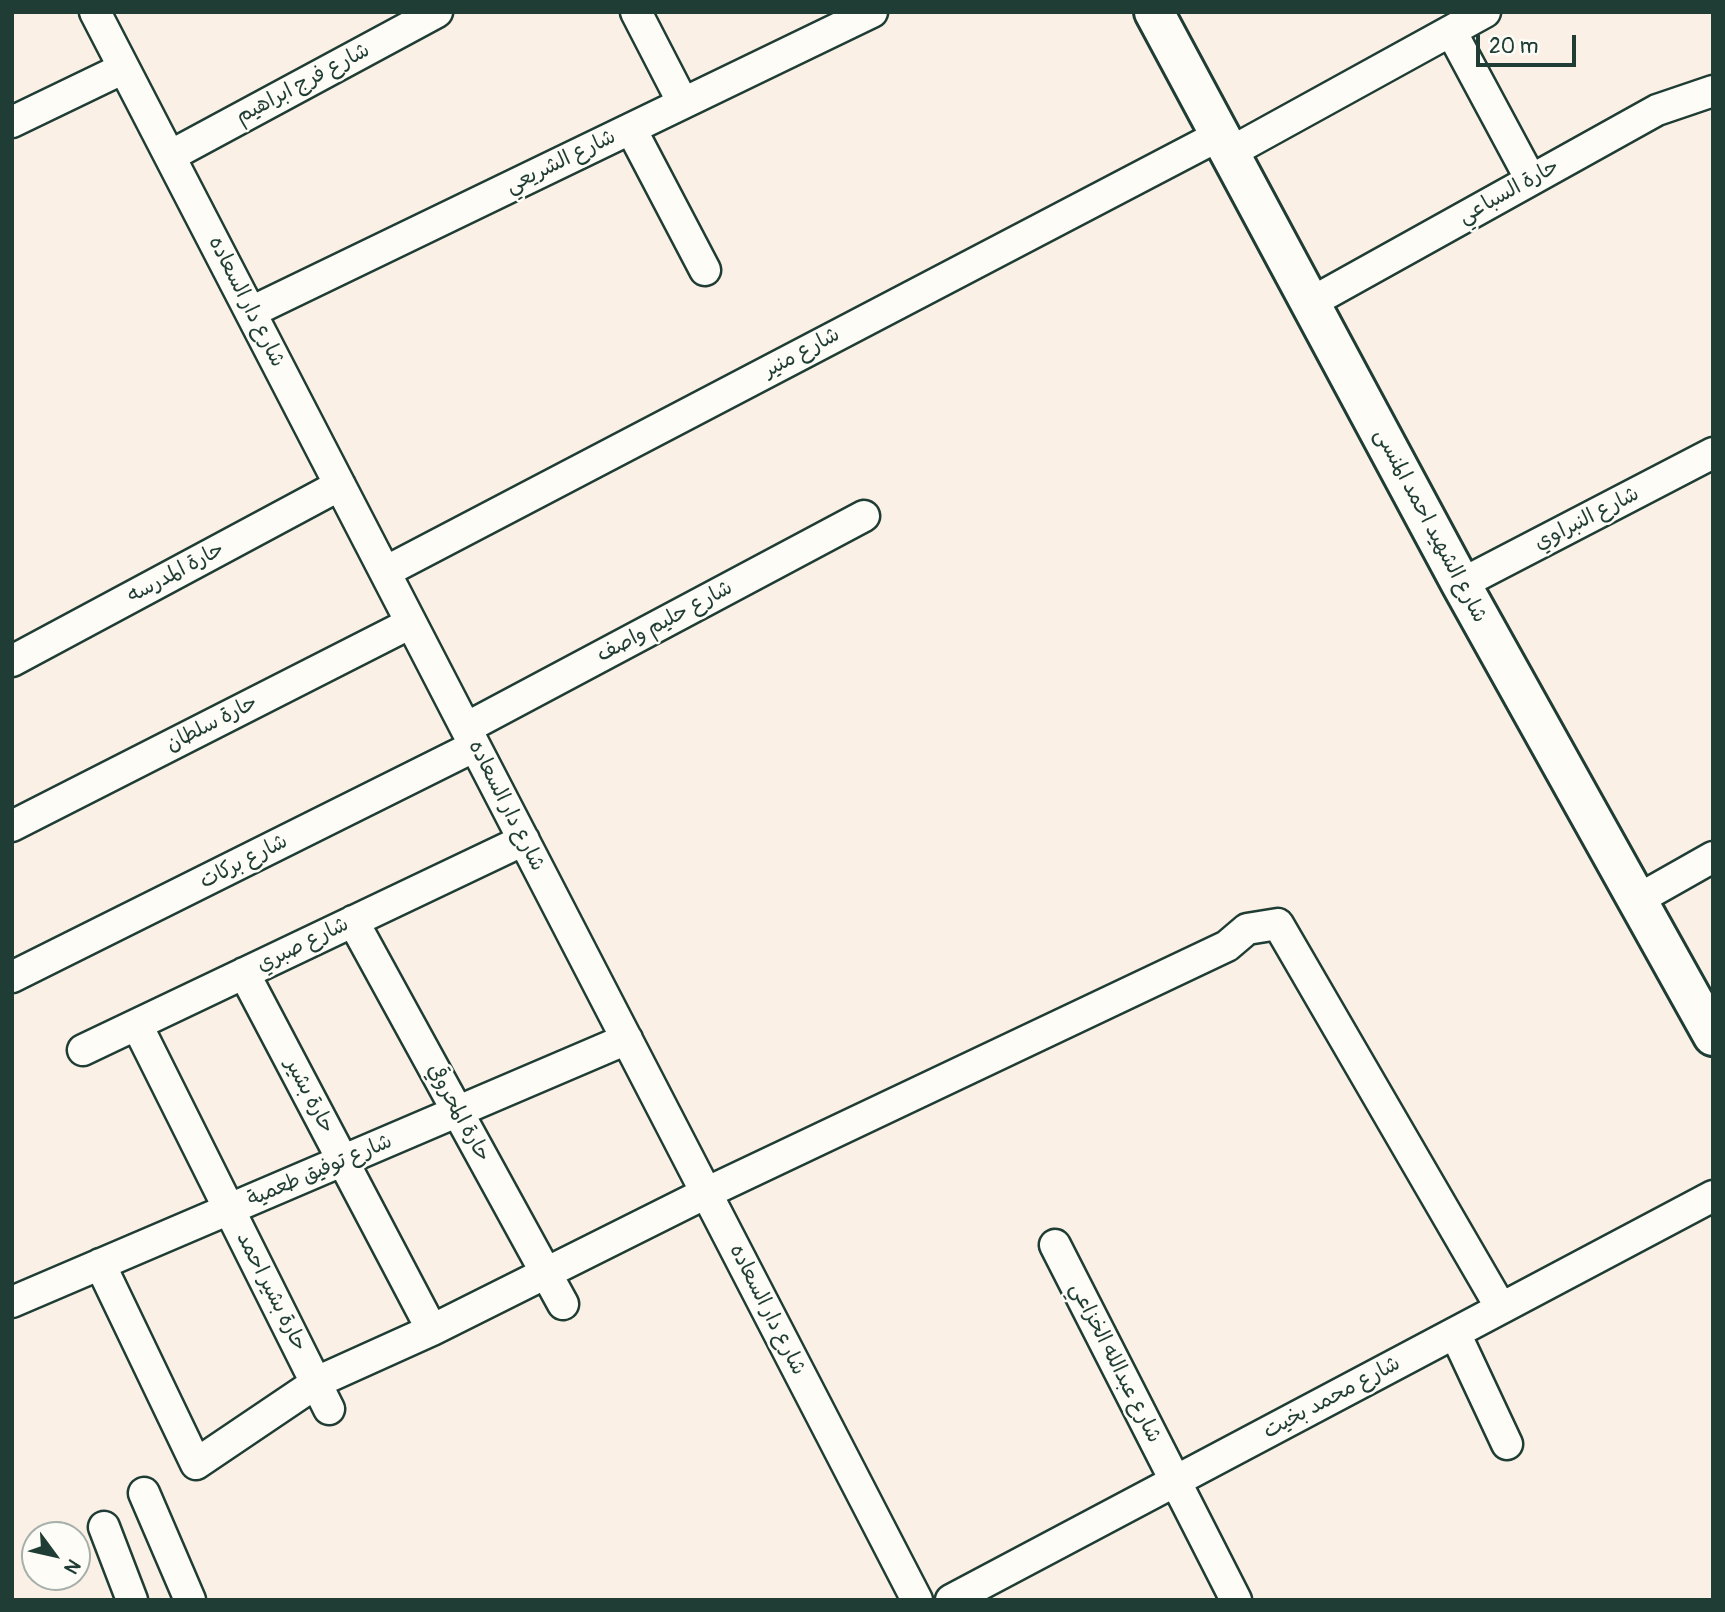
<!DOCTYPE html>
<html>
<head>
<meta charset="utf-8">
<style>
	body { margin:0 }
	#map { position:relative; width:1725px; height:1612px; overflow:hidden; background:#faf0e5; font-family:Pangolin,sans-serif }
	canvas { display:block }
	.frame { position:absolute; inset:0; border:14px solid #1f3d34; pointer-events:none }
	.north { position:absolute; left:21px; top:1521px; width:70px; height:70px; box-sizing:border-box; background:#fdfcf7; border:2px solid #a4b0a9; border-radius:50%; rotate:123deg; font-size:19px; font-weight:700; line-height:28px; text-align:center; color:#1f3d34 }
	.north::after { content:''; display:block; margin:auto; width:24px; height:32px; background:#1f3d34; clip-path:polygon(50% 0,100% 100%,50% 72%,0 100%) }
	.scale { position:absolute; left:1476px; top:35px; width:100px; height:32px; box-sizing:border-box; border:4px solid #1f3d34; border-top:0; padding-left:9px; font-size:21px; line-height:24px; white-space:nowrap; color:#1f3d34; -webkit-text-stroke:5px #fdfcf7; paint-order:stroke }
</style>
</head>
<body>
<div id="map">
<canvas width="1725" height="1612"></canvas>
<div class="frame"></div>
<div class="north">N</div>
<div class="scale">20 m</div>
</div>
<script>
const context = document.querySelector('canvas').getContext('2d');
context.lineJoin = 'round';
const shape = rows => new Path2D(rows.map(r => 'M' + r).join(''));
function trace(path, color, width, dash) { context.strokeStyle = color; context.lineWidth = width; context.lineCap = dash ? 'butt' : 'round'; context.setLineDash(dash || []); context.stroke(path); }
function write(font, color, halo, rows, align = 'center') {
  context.font = font + ' Pangolin,"Playpen Sans Arabic",sans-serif'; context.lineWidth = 5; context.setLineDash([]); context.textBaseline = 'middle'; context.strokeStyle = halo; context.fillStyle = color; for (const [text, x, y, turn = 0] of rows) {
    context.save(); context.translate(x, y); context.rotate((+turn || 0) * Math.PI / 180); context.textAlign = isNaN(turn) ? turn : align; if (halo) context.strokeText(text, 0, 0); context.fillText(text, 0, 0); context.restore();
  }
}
const minor = shape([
	[95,12,917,1600],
	[636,12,683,103],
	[1451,31,1531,180],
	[12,122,124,68],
	[631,129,705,270],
	[1229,153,1485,12],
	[170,156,437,12],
	[1310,303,1657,110,1713,91],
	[251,312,872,12],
	[385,572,1220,135],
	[1461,584,1713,453],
	[12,661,340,485],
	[466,728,864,516],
	[12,826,411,623],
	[1637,900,1713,857],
	[353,921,563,1304],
	[244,973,432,1330],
	[12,977,475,746],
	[137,1025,329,1409],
	[83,1050,524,840],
	[1055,1245,1236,1600],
	[100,1264,196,1464,319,1381,432,1330,706,1193,1227,946,1247,929,1278,924,1501,1308],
	[12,1302,627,1039],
	[1455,1333,1507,1444],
	[144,1493,190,1600],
	[104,1527,132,1600],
	[951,1600,1713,1196]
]);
const secondary = shape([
	[1154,12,1461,584,1713,1036]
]);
trace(minor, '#1f3d34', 35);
trace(secondary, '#1f3d34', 44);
trace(minor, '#fdfcf7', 30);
trace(secondary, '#fdfcf7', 38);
write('21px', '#1f3d34', '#fdfcf7', [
	["شارع فرج ابراهيم",303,84,-28],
	["شارع الشريعي",561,162,-26],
	["حارة السباعي",1509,192,-29],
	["شارع دار السعاده",246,302,63],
	["شارع منير",802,353,-28],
	["شارع النبراوي",1587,519,-27],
	["شارع الشهيد احمد المنسى",1430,526,62],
	["حارة المدرسه",176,573,-28],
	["شارع حليم واصف",665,622,-28],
	["حارة سلطان",212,724,-27],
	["شارع دار السعاده",506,806,63],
	["شارع بركات",244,862,-27],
	["شارع صبري",303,945,-26],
	["حارة بشير",309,1096,62],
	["حارة المحروقي",458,1113,61],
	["شارع توفيق طعمية",320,1171,-23],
	["حارة بشير احمد",271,1292,63],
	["شارع دار السعاده",767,1310,63],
	["شارع عبدالله الخزاعي",1115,1363,63],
	["شارع محمد بخيت",1332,1398,-28]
]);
</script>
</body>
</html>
